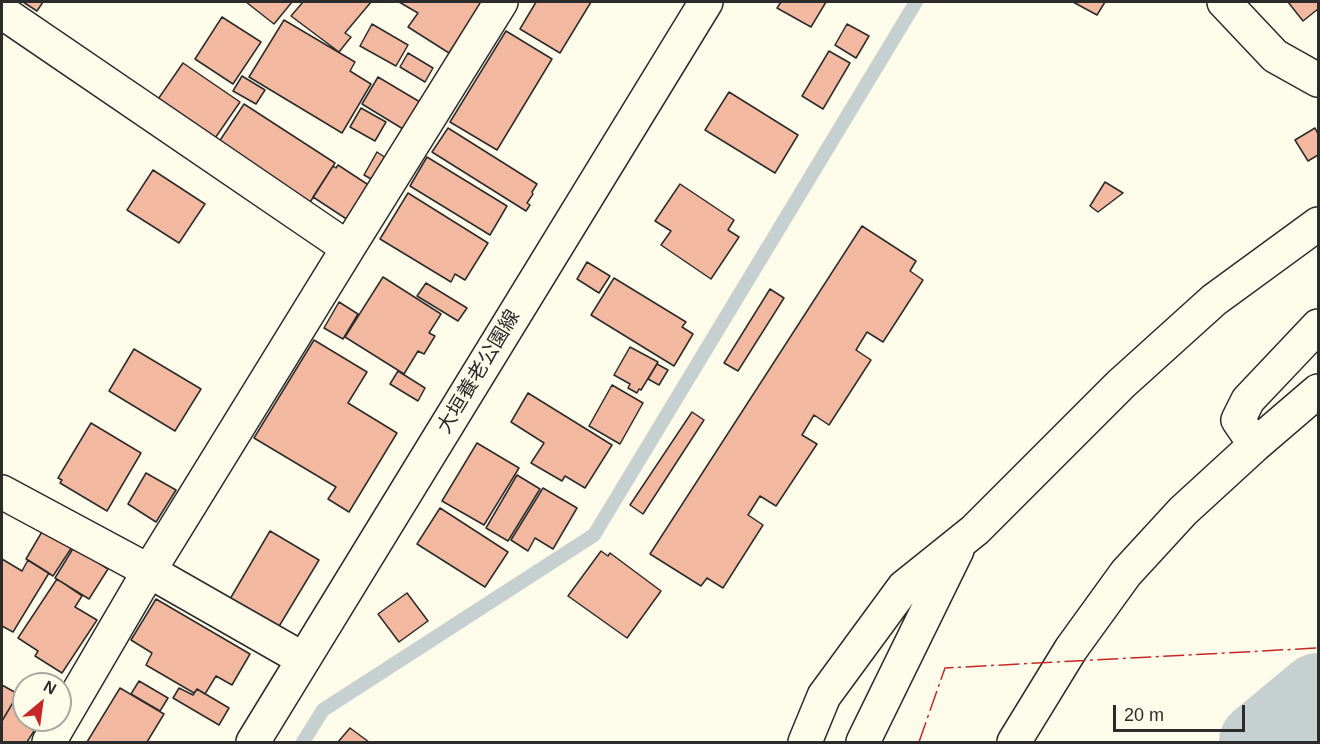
<!DOCTYPE html>
<html>
<head>
<meta charset="utf-8">
<style>
	body { margin:0 }
	#map { position:relative; width:1320px; height:744px; overflow:hidden; background:#fdfbea; font-family:Arial,sans-serif }
	canvas { display:block }
	.frame { position:absolute; inset:0; border:3px solid #2b2b2b; pointer-events:none }
	.north { position:absolute; left:12px; top:672px; width:60px; height:60px; box-sizing:border-box; background:#fdfbea; border:2px solid #a9a89e; border-radius:50%; rotate:29deg; font-size:16px; font-weight:700; line-height:24px; text-align:center; color:#2b2b2b }
	.north::after { content:''; display:block; margin:auto; width:21px; height:27px; background:#c62828; clip-path:polygon(50% 0,100% 100%,50% 72%,0 100%) }
	.scale { position:absolute; left:1113px; top:705px; width:132px; height:27px; box-sizing:border-box; border:3px solid #2b2b2b; border-top:0; padding-left:8px; font-size:18px; line-height:21px; white-space:nowrap; color:#2b2b2b; -webkit-text-stroke:4px #fdfbea; paint-order:stroke }
</style>
</head>
<body>
<div id="map">
<canvas width="1320" height="744"></canvas>
<div class="frame"></div>
<div class="north">N</div>
<div class="scale">20 m</div>
</div>
<script>
const context = document.querySelector('canvas').getContext('2d');
context.lineJoin = 'round';
const shape = rows => new Path2D(rows.map(r => 'M' + r).join(''));
function trace(path, color, width, dash) { context.strokeStyle = color; context.lineWidth = width; context.lineCap = dash ? 'butt' : 'round'; context.setLineDash(dash || []); context.stroke(path); }
function fill(path, color) { context.fillStyle = color; context.fill(path, 'evenodd'); }
function write(font, color, halo, rows, align = 'center') {
  context.font = font + ' Arial,"Noto Sans JP",sans-serif'; context.lineWidth = 4.5; context.setLineDash([]); context.textBaseline = 'middle'; context.strokeStyle = halo; context.fillStyle = color; for (const [text, x, y, turn = 0] of rows) {
    context.save(); context.translate(x, y); context.rotate((+turn || 0) * Math.PI / 180); context.textAlign = isNaN(turn) ? turn : align; if (halo) context.strokeText(text, 0, 0); context.fillText(text, 0, 0); context.restore();
  }
}
trace(shape([
	[303,742,323,710,594,535,916,2]
]), '#c7d0d0', 14);
trace(shape([
	[1259,742,1318,693]
]), '#c7d0d0', 80);
const building = shape([
	[23,2,43,2,37,11,23,2],
	[246,2,292,2,274,24,246,2],
	[303,2,371,2,345,33,351,37,339,52,291,16,303,2],
	[399,2,482,2,449,53,408,27,418,13,399,2],
	[536,2,591,2,560,53,520,29,536,2],
	[781,2,826,2,811,27,777,8,781,2],
	[1073,2,1105,2,1097,15,1073,2],
	[1288,2,1318,2,1318,9,1303,21,1288,2],
	[222,17,261,42,233,84,195,59,222,17],
	[284,20,355,62,350,71,371,84,342,133,249,77,284,20],
	[372,24,408,45,396,66,360,46,372,24],
	[847,24,869,36,856,58,835,45,847,24],
	[506,31,552,59,497,150,450,122,506,31],
	[829,51,850,63,823,109,802,96,829,51],
	[408,53,433,68,425,82,400,67,408,53],
	[183,63,240,102,211,144,154,105,183,63],
	[242,76,265,90,256,104,233,91,242,76],
	[378,77,420,102,403,129,362,104,378,77],
	[729,92,798,135,775,173,705,130,729,92],
	[244,104,335,163,307,207,215,148,244,104],
	[361,108,386,122,375,141,350,127,361,108],
	[448,128,537,184,532,192,533,194,527,203,530,205,526,211,432,152,448,128],
	[1315,128,1318,134,1318,155,1308,161,1295,140,1315,128],
	[377,152,386,158,373,180,364,175,377,152],
	[427,157,507,206,490,235,410,186,427,157],
	[338,165,370,186,348,220,313,197,333,166,336,168,338,165],
	[153,170,205,204,179,243,127,210,153,170],
	[1105,182,1123,193,1098,212,1090,206,1105,182],
	[680,184,734,220,728,230,739,237,711,279,661,245,671,231,655,221,680,184],
	[408,193,488,243,465,280,455,274,451,282,380,239,408,193],
	[862,226,916,261,910,271,923,280,883,342,867,332,856,350,871,360,829,425,814,415,802,435,817,444,776,506,760,496,748,515,763,525,723,588,707,578,701,586,650,554,862,226],
	[587,262,610,276,599,293,577,279,587,262],
	[383,277,441,314,429,333,435,336,424,354,418,351,404,374,345,337,383,277],
	[614,278,686,322,682,327,693,334,674,366,591,315,614,278],
	[426,283,467,308,458,321,417,296,426,283],
	[770,289,784,298,738,371,724,363,770,289],
	[339,302,358,314,343,339,324,328,339,302],
	[314,340,367,372,348,403,397,433,349,512,328,499,336,487,254,438,314,340],
	[630,347,658,362,641,390,639,389,637,393,628,388,630,384,614,375,630,347],
	[134,349,201,389,175,431,109,391,134,349],
	[657,364,668,370,659,385,648,379,657,364],
	[398,371,425,388,418,401,390,384,398,371],
	[612,385,643,403,620,444,589,426,612,385],
	[528,393,612,445,585,488,565,476,562,481,531,463,544,443,511,422,528,393],
	[692,412,704,420,643,514,630,505,692,412],
	[91,423,141,453,107,511,60,483,62,480,58,478,91,423],
	[477,443,519,468,484,525,442,501,477,443],
	[146,473,176,490,156,522,128,504,146,473],
	[517,475,540,489,508,541,486,528,517,475],
	[543,488,577,508,553,549,535,538,528,551,511,540,543,488],
	[440,508,508,552,485,587,417,544,440,508],
	[43,530,72,547,53,576,26,559,43,530],
	[270,531,319,560,278,628,230,599,270,531],
	[74,547,108,569,89,599,55,578,74,547],
	[601,551,608,556,610,553,661,591,627,638,568,596,601,551],
	[2,559,22,571,28,560,49,573,13,632,2,626,2,559],
	[57,579,82,596,75,607,97,620,62,673,35,656,38,651,18,638,57,579],
	[407,593,428,621,399,642,378,614,407,593],
	[156,599,250,654,232,685,216,676,205,694,197,689,194,693,146,665,152,653,131,640,156,599],
	[139,681,168,698,160,711,131,694,139,681],
	[2,685,18,694,2,721,2,685],
	[120,688,164,714,147,742,87,742,120,688],
	[179,688,193,695,197,689,229,708,219,725,173,698,179,688],
	[18,694,24,698,24,720,41,720,27,742,2,742,2,721,18,694],
	[350,728,369,742,338,742,350,728]
]);
fill(building, '#f2b8a0');
trace(building, '#2b2b2b', 1.5);
const minor = shape([
	[1224,2,1275,56,1318,80],
	[2,12,348,248,501,2],
	[1255,445,1238,420,1248,400,1318,326],
	[2,492,149,571,303,659],
	[49,742,149,571,348,248],
	[805,742,824,696,904,587,975,530,1121,384,1214,300,1318,224],
	[863,742,957,550],
	[1014,742,1071,649,1126,573,1183,511,1255,445,1318,391]
]);
const major = shape([
	[253,742,706,2]
]);
trace(minor, '#2b2b2b', 36);
trace(major, '#2b2b2b', 36);
trace(minor, '#fdfbea', 33);
trace(major, '#fdfbea', 33);
trace(shape([
	[919,742,945,668,1318,648]
]), '#c62828', 1.5, [21, 4.5, 3, 4.5]);
write('20px', '#2b2b2b', '#fdfbea', [
	["大垣養老公園線",479,372,-59]
]);
</script>
</body>
</html>
